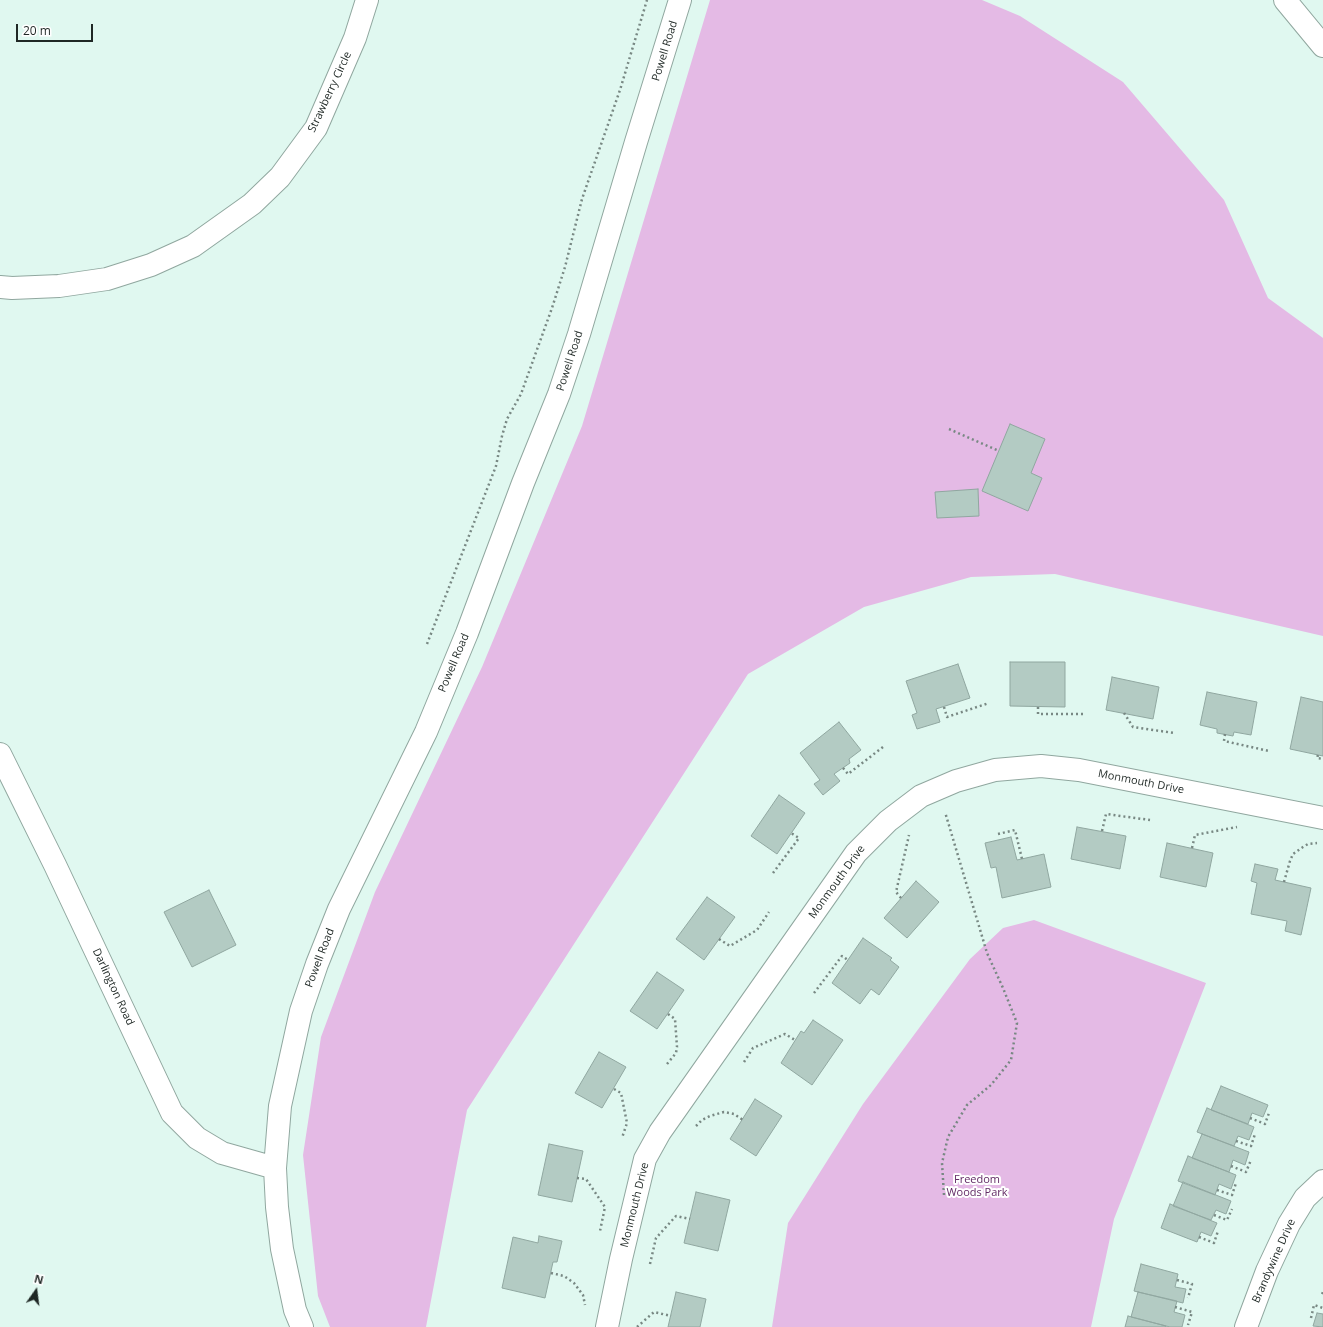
<!DOCTYPE html>
<html>
<head>
<meta charset="utf-8">
<style>
	body { margin:0 }
	#map { position:relative; width:1323px; height:1327px; overflow:hidden; background:#e0f8f0; font-family:"Open Sans",sans-serif }
	canvas { display:block }
	.north { position:absolute; left:16px; top:1271px; width:40px; height:40px; -webkit-text-stroke:3px #fff; paint-order:stroke; rotate:14deg; font-size:11px; font-weight:700; line-height:16px; text-align:center; color:#1f2825 }
	.north::after { content:''; display:block; margin:auto; width:14px; height:18px; background:#1f2825; clip-path:polygon(50% 0,100% 100%,50% 72%,0 100%) }
	.scale { position:absolute; left:16px; top:24px; width:77px; height:18px; box-sizing:border-box; border:2px solid #1f2825; border-top:0; padding-left:5px; font-size:12px; line-height:14px; white-space:nowrap; color:#1f2825; -webkit-text-stroke:3px #fff; paint-order:stroke }
</style>
</head>
<body>
<div id="map">
<canvas width="1323" height="1327"></canvas>
<div class="north">N</div>
<div class="scale">20 m</div>
</div>
<script>
const context = document.querySelector('canvas').getContext('2d');
context.lineJoin = 'round';
function fill(path, color) { context.fillStyle = color; context.fill(path, 'evenodd'); }
const shape = rows => new Path2D(rows.map(r => 'M' + r).join(''));
function trace(path, color, width, dash) { context.strokeStyle = color; context.lineWidth = width; context.lineCap = dash ? 'butt' : 'round'; context.setLineDash(dash || []); context.stroke(path); }
function write(font, color, halo, rows, align = 'center') {
  context.font = font + ' "Open Sans",sans-serif'; context.lineWidth = 4; context.setLineDash([]); context.textBaseline = 'middle'; context.strokeStyle = halo; context.fillStyle = color; for (const [text, x, y, turn = 0] of rows) {
    context.save(); context.translate(x, y); context.rotate((+turn || 0) * Math.PI / 180); context.textAlign = isNaN(turn) ? turn : align; if (halo) context.strokeText(text, 0, 0); context.fillText(text, 0, 0); context.restore();
  }
}
fill(shape([
	[710,0,982,0,1020,16,1123,82,1224,200,1268,298,1323,338,1323,636,1055,574,971,577,864,607,748,674,467,1110,426,1327,330,1327,318,1296,303,1155,321,1037,375,892,482,667,582,426],
	[1034,920,1206,983,1114,1219,1091,1327,772,1327,788,1223,863,1104,970,959,1003,928]
]), '#e4bae5');
const building = shape([
	[1010,424,1045,439,1031,473,1042,478,1028,511,982,491,1010,424],
	[978,489,979,516,937,518,935,492,978,489],
	[1010,662,1065,662,1065,707,1010,706,1010,662],
	[958,664,970,698,936,709,940,722,917,729,912,715,917,713,906,681,958,664],
	[1112,677,1159,687,1153,719,1106,710,1112,677],
	[1207,692,1257,702,1251,735,1234,732,1233,736,1217,733,1217,729,1200,725,1207,692],
	[1301,697,1323,702,1323,756,1290,749,1301,697],
	[839,722,861,750,849,759,850,763,834,774,840,781,823,795,814,784,820,780,800,753,839,722],
	[779,795,805,813,777,854,751,836,779,795],
	[1077,827,1126,836,1120,869,1071,859,1077,827],
	[1011,837,1017,860,1044,854,1051,887,1002,898,996,867,991,868,985,843,1011,837],
	[1167,843,1213,853,1206,887,1160,877,1167,843],
	[1255,864,1278,869,1275,880,1311,888,1301,935,1285,931,1287,921,1251,914,1257,883,1251,881,1255,864],
	[916,881,939,902,907,938,884,918,916,881],
	[209,890,236,945,192,967,164,912,209,890],
	[707,897,735,917,704,960,676,939,707,897],
	[863,938,892,958,890,960,899,967,879,995,871,989,860,1004,832,983,863,938],
	[657,972,684,990,657,1029,630,1011,657,972],
	[813,1020,843,1040,812,1085,781,1063,801,1031,804,1033,813,1020],
	[599,1052,626,1067,602,1108,575,1093,599,1052],
	[1221,1086,1268,1105,1263,1117,1252,1113,1248,1124,1211,1110,1221,1086],
	[755,1099,782,1116,756,1156,730,1139,755,1099],
	[1207,1108,1254,1127,1249,1140,1238,1136,1234,1146,1197,1132,1207,1108],
	[1202,1134,1249,1152,1245,1165,1233,1160,1229,1172,1192,1158,1202,1134],
	[549,1144,583,1151,572,1202,538,1195,549,1144],
	[1188,1156,1236,1175,1231,1189,1219,1184,1215,1195,1178,1181,1188,1156],
	[1183,1182,1231,1201,1226,1214,1216,1210,1211,1220,1173,1206,1183,1182],
	[696,1192,730,1200,718,1251,684,1243,696,1192],
	[1170,1204,1217,1223,1211,1236,1201,1232,1197,1242,1161,1228,1170,1204],
	[539,1236,562,1241,557,1262,553,1262,545,1298,502,1288,513,1237,538,1243,539,1236],
	[1141,1264,1178,1274,1175,1287,1186,1289,1183,1303,1134,1291,1141,1264],
	[676,1292,706,1299,700,1327,668,1327,676,1292],
	[1138,1292,1177,1301,1174,1312,1185,1315,1182,1327,1170,1327,1131,1317,1138,1292],
	[1317,1313,1323,1314,1323,1327,1313,1326,1317,1313],
	[1128,1316,1166,1326,1166,1327,1125,1327,1128,1316]
]);
fill(building, '#b3cbc3');
trace(building, '#90a7a0', 1);
const minor = shape([
	[1285,0,1323,46],
	[0,287,12,288,59,286,107,279,151,265,193,246,252,204,280,177,316,128,355,38,367,0],
	[0,754,55,865,172,1113,197,1138,222,1153,275,1168],
	[302,1327,295,1310,282,1249,277,1207,275,1168,280,1106,301,1011,317,964,339,909,426,732,467,633,523,483,559,394,579,334,636,142,680,0],
	[607,1327,621,1259,645,1159,660,1132,856,853,888,821,921,796,956,781,995,770,1041,766,1079,770,1323,818],
	[1246,1327,1267,1271,1289,1224,1305,1198,1323,1181]
]);
trace(minor, '#90a79f', 24);
trace(shape([
	[949,429,999,451],
	[427,644,496,466,502,436,507,419,521,394,552,308,565,267,582,199,620,90,647,0],
	[944,707,947,717,989,703],
	[1038,707,1038,714,1083,714],
	[1124,713,1133,727,1174,733],
	[1225,734,1224,741,1269,751],
	[1318,755,1317,758,1323,759],
	[843,768,848,774,883,747],
	[1102,831,1106,814,1150,820],
	[998,834,1015,830,1022,859],
	[1192,848,1195,835,1237,827],
	[773,873,799,838,791,833],
	[1284,882,1290,861,1293,854,1303,847,1308,844,1317,843],
	[901,898,896,892,909,835],
	[719,939,730,946,757,930,769,912],
	[814,993,842,956,848,960],
	[744,1062,753,1048,785,1034,795,1040],
	[667,1064,676,1053,677,1047,675,1019,668,1014],
	[614,1089,621,1093,627,1123,622,1138],
	[1250,1118,1265,1124,1269,1113],
	[696,1126,702,1120,710,1116,724,1112,734,1114,743,1120],
	[1236,1141,1251,1146,1255,1134],
	[1231,1166,1246,1172,1251,1160],
	[577,1178,586,1179,605,1207,600,1231],
	[1217,1190,1232,1195,1236,1183],
	[944,1195,942,1163,948,1137,967,1105,991,1085,1011,1060,1017,1023,1003,988,987,953,945,812],
	[1214,1215,1227,1220,1232,1209],
	[1199,1237,1214,1243,1218,1231],
	[650,1264,656,1238,676,1216,690,1219],
	[551,1273,564,1276,574,1283,583,1295,585,1305],
	[1177,1280,1192,1284,1188,1298],
	[1322,1294,1323,1292],
	[1175,1307,1192,1312,1188,1325],
	[1311,1318,1314,1305,1323,1308],
	[637,1327,654,1312,671,1316]
]), '#788883', 2.5, [2, 3]);
trace(minor, '#fff', 22);
write('11px', '#1f2825', '#fff', [
	["Powell Road",665,51,-73],
	["Strawberry Circle",330,92,-65],
	["Powell Road",570,361,-72],
	["Powell Road",454,663,-67],
	["Monmouth Drive",1141,782,11],
	["Monmouth Drive",837,882,-54],
	["Powell Road",320,958,-69],
	["Darlington Road",113,987,65],
	["Monmouth Drive",635,1205,-76],
	["Brandywine Drive",1274,1261,-66]
]);
write('11px', '#622a65', '#fff', [
	["Freedom",977,1180],
	["Woods Park",977,1193]
]);
</script>
</body>
</html>
